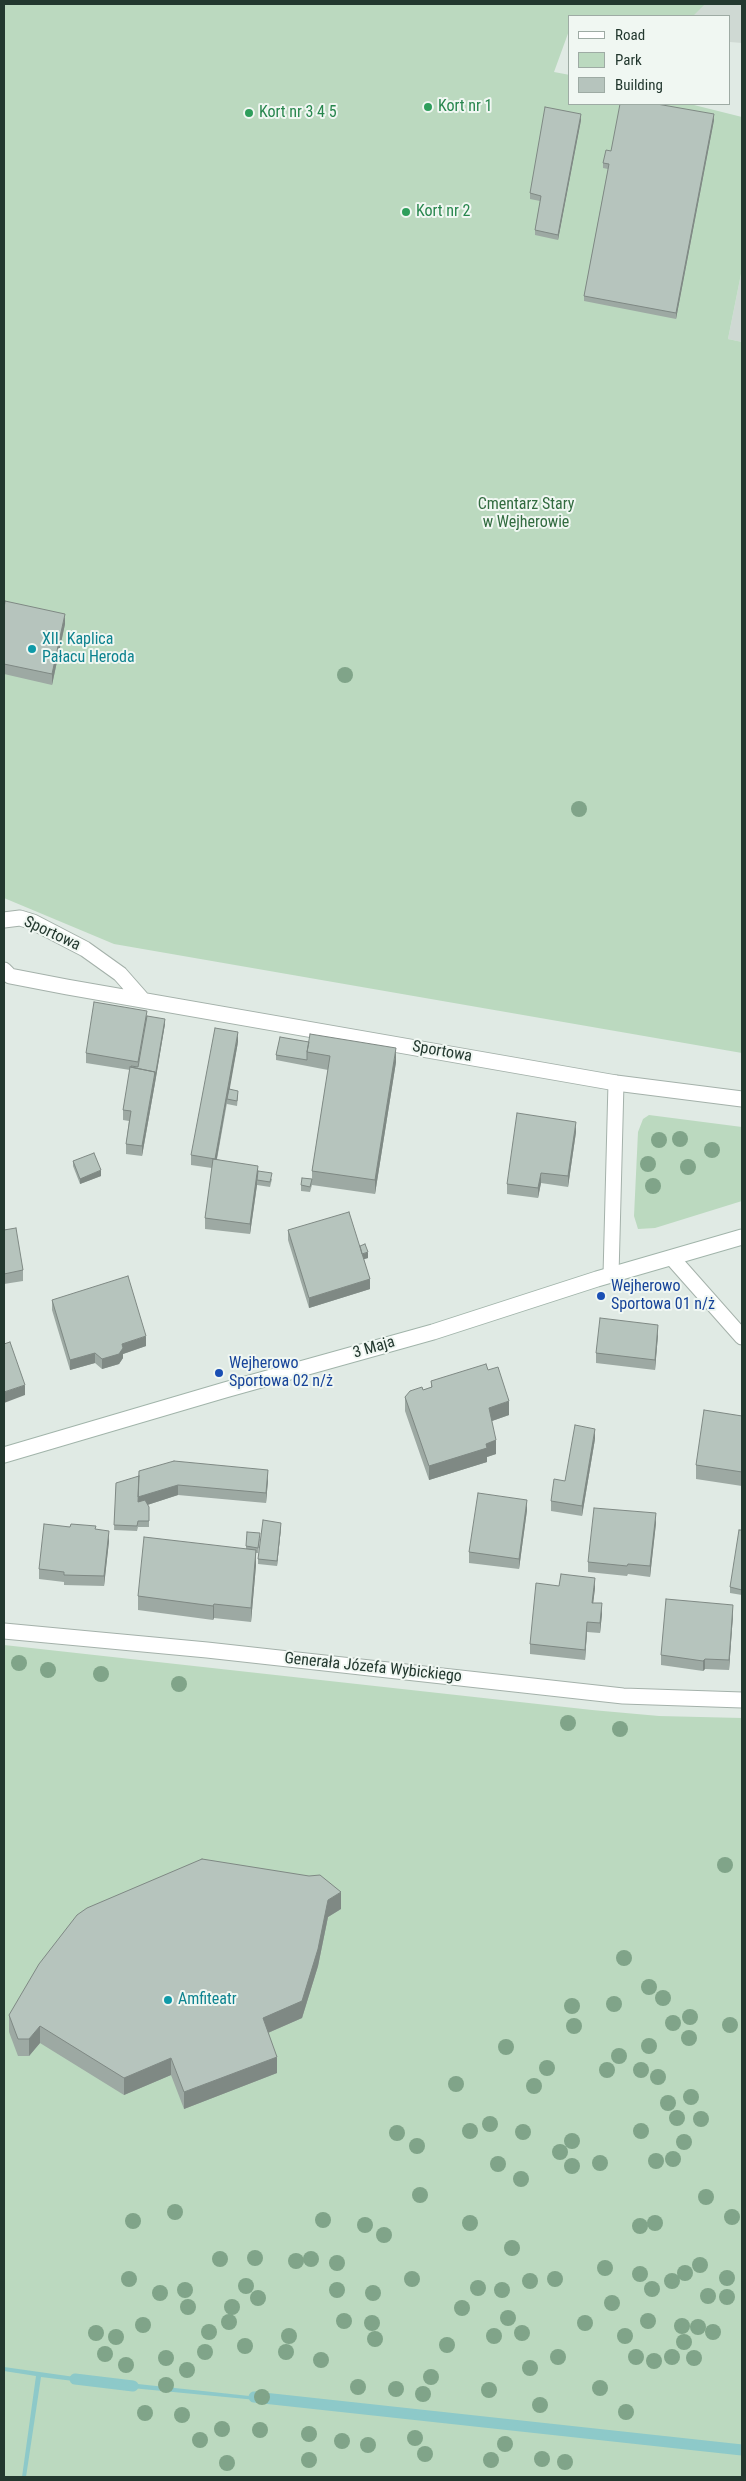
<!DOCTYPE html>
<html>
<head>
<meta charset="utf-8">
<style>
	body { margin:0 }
	#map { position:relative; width:746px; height:2481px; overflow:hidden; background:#e0eae4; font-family:"Roboto Condensed",sans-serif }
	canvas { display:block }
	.frame { position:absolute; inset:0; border:5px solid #23382f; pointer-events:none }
	.legend { position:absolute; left:568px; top:15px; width:162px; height:90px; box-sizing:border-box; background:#f0f7f2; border:1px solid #9eaba4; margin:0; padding:6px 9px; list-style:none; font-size:15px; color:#23382f }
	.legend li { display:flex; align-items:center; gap:10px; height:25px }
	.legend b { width:25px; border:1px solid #9eaba4 }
</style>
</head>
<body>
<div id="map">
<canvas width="746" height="2481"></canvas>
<div class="frame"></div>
<ul class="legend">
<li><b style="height:6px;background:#fff"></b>Road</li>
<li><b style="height:14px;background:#bbd9bf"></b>Park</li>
<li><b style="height:14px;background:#b6c4bd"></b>Building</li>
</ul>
</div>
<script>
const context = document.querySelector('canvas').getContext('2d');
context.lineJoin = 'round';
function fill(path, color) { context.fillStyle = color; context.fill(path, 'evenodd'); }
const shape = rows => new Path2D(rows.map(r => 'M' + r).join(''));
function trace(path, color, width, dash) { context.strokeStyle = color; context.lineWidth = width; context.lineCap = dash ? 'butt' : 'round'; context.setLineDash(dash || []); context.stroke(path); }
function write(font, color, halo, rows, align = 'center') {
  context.font = font + ' "Roboto Condensed",sans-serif'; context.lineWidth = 4; context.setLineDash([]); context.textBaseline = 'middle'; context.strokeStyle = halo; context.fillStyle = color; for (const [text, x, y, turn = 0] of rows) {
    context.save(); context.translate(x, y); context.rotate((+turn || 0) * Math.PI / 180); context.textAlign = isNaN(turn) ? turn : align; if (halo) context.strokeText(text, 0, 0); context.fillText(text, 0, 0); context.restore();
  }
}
fill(shape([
	[687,4,742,4,742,43,730,42,730,16,674,16],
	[742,269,742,342,728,339]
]), '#cfd9d3');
fill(shape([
	[4,4,705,4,693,16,570,16,570,28,554,72,570,75,570,104,690,104,742,117,742,269,728,339,742,342,742,1053,114,944,4,898],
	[649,1115,742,1127,742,1201,655,1228,638,1229,634,1216,638,1132,643,1119],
	[4,1645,592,1710,659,1716,742,1718,742,2477,4,2477]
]), '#bbd9bf');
fill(shape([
	[4,2367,89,2379,90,2383,41,2377,26,2477,22,2477,36,2376,4,2371],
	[119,2382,268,2398,267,2401,121,2387]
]), '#8dc9c9');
trace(shape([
	[75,2379,133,2386],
	[254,2397,742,2450]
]), '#8dc9c9', 11);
const service = shape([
	[672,1258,742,1337],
	[611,1275,616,1083]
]);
const minor = shape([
	[4,920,20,918,33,922,85,949,120,974,142,999],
	[4,970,10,976,67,987,616,1083,742,1099]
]);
const tertiary = shape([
	[4,1631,207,1650,623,1696,742,1700]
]);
const secondary = shape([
	[4,1455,225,1390,433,1332,597,1279,742,1237]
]);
trace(service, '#a4b1aa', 17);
trace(minor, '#a4b1aa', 17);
trace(tertiary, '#a4b1aa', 17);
trace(secondary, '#a1b4aa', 17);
trace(service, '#fff', 15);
trace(minor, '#fff', 15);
trace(tertiary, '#fff', 15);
trace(secondary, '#fff', 15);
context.fillStyle = '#80a489';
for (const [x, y] of [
	[345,675],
	[579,809],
	[680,1139],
	[659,1140],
	[712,1150],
	[648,1164],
	[688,1167],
	[653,1186],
	[19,1663],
	[48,1670],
	[101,1674],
	[179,1684],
	[568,1723],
	[620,1729],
	[725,1865],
	[624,1958],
	[649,1987],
	[663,1998],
	[614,2004],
	[572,2006],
	[690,2017],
	[673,2023],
	[730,2025],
	[574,2026],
	[689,2038],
	[649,2046],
	[506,2047],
	[619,2056],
	[547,2068],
	[607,2070],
	[641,2070],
	[658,2077],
	[456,2084],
	[534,2086],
	[691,2097],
	[668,2103],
	[677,2118],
	[701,2119],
	[490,2124],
	[470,2131],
	[641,2131],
	[523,2132],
	[397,2133],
	[572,2141],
	[684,2142],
	[417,2146],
	[560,2152],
	[673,2159],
	[656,2161],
	[600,2163],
	[498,2164],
	[572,2166],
	[521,2179],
	[420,2195],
	[706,2197],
	[175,2212],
	[732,2217],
	[323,2220],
	[133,2221],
	[470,2223],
	[655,2223],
	[365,2225],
	[640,2226],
	[384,2235],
	[512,2248],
	[255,2258],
	[220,2259],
	[311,2259],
	[296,2261],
	[337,2263],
	[700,2265],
	[605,2268],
	[685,2273],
	[640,2274],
	[727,2278],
	[129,2279],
	[412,2279],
	[555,2279],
	[530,2281],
	[672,2281],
	[246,2286],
	[478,2288],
	[652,2289],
	[185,2290],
	[337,2290],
	[502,2290],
	[160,2293],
	[373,2293],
	[708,2296],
	[727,2297],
	[258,2298],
	[612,2303],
	[188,2307],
	[232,2307],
	[462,2308],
	[508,2318],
	[344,2321],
	[648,2321],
	[229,2322],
	[372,2323],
	[585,2323],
	[143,2325],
	[682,2326],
	[698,2327],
	[209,2332],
	[713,2332],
	[96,2333],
	[522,2333],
	[289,2336],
	[494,2336],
	[625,2336],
	[116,2337],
	[375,2339],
	[684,2342],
	[447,2345],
	[245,2346],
	[205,2352],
	[286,2352],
	[105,2354],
	[558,2357],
	[636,2357],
	[672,2357],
	[166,2358],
	[694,2358],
	[321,2360],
	[654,2361],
	[126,2365],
	[530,2368],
	[187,2370],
	[431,2377],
	[166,2385],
	[358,2387],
	[600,2388],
	[396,2389],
	[489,2390],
	[423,2394],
	[262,2397],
	[540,2405],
	[626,2412],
	[145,2413],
	[182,2415],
	[222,2429],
	[260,2430],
	[309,2434],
	[415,2438],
	[200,2440],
	[342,2441],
	[505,2444],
	[368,2445],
	[425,2454],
	[542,2459],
	[309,2460],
	[491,2460],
	[565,2462],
	[227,2463]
]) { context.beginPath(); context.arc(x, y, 8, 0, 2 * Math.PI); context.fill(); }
fill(shape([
	[581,120,558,240,535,235,535,230,540,201,530,199,530,193],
	[714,120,676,319,584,301,584,296,608,169,603,168,603,163,611,151],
	[4,609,65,624,52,685,4,674],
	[147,1016,165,1024,155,1083,142,1156,126,1154,126,1144,129,1121,123,1120,123,1110,130,1070,86,1063,86,1053],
	[280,1037,396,1062,375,1194,312,1185,310,1192,301,1191,301,1185,312,1179,312,1171,328,1070,276,1060,276,1055],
	[238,1042,229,1089,238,1096,237,1106,227,1104,227,1103,217,1159,258,1171,272,1179,270,1187,257,1185,250,1234,205,1229,205,1218,212,1168,191,1165,191,1155],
	[576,1132,568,1187,541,1183,538,1198,507,1194,507,1184],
	[73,1161,101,1176,80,1184,73,1166],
	[4,1230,23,1270,23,1281,4,1284],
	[288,1230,360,1246,368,1258,364,1259,370,1289,309,1308,288,1240],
	[52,1300,146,1346,123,1354,123,1358,119,1364,102,1369,95,1363,70,1370,52,1310],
	[658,1335,655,1370,596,1363,596,1353],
	[488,1370,509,1415,492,1421,496,1454,487,1457,487,1462,429,1480,405,1411,405,1397,431,1387,431,1381],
	[742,1416,742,1486,696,1479,696,1465],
	[595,1439,582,1516,551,1511,551,1501],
	[268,1480,266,1503,178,1495,147,1505,149,1507,149,1527,138,1527,137,1531,114,1530,116,1483],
	[527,1510,519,1569,469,1563,469,1552],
	[656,1523,650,1577,628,1574,627,1576,588,1572,588,1562],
	[281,1528,277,1566,258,1564,258,1559],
	[96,1529,109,1541,104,1586,64,1585,64,1582,39,1579,39,1569],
	[742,1530,742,1595,730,1593,730,1587],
	[260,1539,258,1553,256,1553,256,1565,251,1622,214,1618,213,1620,138,1610,138,1596,246,1549,246,1546],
	[559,1586,595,1588,593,1603,602,1614,600,1633,587,1632,585,1660,530,1654,530,1644],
	[733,1615,729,1670,705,1669,703,1671,661,1665,661,1655],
	[341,1909,328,1917,318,1966,302,2018,268,2033,277,2073,184,2109,171,2075,124,2095,40,2043,29,2056,18,2056,9,2032,9,2015]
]), '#9da9a3');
fill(shape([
	[581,114,581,120,558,240,558,235],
	[714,114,714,120,676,319,676,313],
	[65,614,65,624,52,685,52,674],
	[165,1019,165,1024,155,1083,142,1156,142,1146],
	[238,1032,238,1042,228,1099,227,1099,215,1169,215,1159],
	[396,1048,396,1062,375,1194,375,1180],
	[576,1122,576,1132,568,1187,568,1176],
	[258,1166,258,1177,257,1180,257,1185,250,1234,250,1224],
	[101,1170,101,1176,80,1184,80,1179],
	[541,1173,541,1183,538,1198,538,1188],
	[368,1252,368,1258,361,1260,361,1255],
	[370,1279,370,1289,309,1308,309,1298],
	[658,1325,658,1335,655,1370,655,1360],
	[146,1336,146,1346,123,1354,123,1358,119,1364,102,1369,102,1359,122,1344],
	[95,1353,95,1363,70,1370,70,1360],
	[25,1385,25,1395,4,1403,4,1392],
	[509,1401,509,1415,489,1422,489,1408],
	[595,1429,595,1439,582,1516,582,1506],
	[496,1440,496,1454,487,1457,487,1462,429,1480,429,1466],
	[268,1470,268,1480,266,1503,266,1493],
	[178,1485,178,1495,138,1508,138,1497],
	[527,1500,527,1510,519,1569,519,1559],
	[656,1513,656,1523,650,1577,650,1566],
	[281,1523,281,1528,277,1566,277,1561],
	[109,1531,109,1541,104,1586,104,1576],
	[256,1550,256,1565,251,1622,251,1608],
	[595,1578,595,1588,592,1613,592,1603],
	[602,1603,602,1614,600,1633,600,1623],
	[214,1604,214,1618,213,1620,213,1606],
	[733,1605,733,1615,729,1670,729,1660],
	[587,1622,587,1632,585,1660,585,1650],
	[705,1659,705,1669,703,1671,703,1661],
	[341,1892,341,1909,328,1917,318,1966,302,2018,263,2035,263,2018,328,1900],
	[40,2026,40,2043,29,2056,29,2039],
	[277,2057,277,2073,184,2109,184,2092],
	[171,2058,171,2075,124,2095,124,2078]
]), '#7f8984');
const building = shape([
	[620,104,657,104,714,114,676,313,584,296,609,164,603,163,606,150,611,151,620,104],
	[545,107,581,114,558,235,535,230,541,196,530,193,545,107],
	[5,601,65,614,52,674,4,664,4,609,5,601],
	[94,1002,147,1011,138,1062,86,1053,94,1002],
	[147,1016,165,1019,155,1077,155,1072,131,1067,131,1066,138,1067,147,1016],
	[215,1028,238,1032,215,1159,191,1155,215,1028],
	[310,1034,396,1048,375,1180,312,1171,330,1056,307,1052,310,1034],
	[280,1037,309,1042,307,1052,307,1060,276,1055,280,1037],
	[130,1067,155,1072,142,1146,126,1144,131,1111,123,1110,130,1067],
	[229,1089,238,1091,237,1101,227,1099,229,1089],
	[517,1113,576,1122,568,1176,541,1173,538,1188,507,1184,517,1113],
	[94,1153,101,1170,80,1179,73,1161,94,1153],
	[213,1159,258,1166,250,1224,205,1218,213,1159],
	[258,1171,272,1173,270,1182,257,1180,258,1171],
	[302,1178,312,1179,310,1187,301,1185,302,1178],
	[349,1212,370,1279,309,1298,288,1230,349,1212],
	[16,1228,23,1270,4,1274,4,1230,16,1228],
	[365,1244,368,1252,362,1254,360,1246,365,1244],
	[128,1276,146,1336,122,1344,123,1348,119,1354,102,1359,95,1353,70,1360,52,1300,128,1276],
	[600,1318,658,1325,655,1360,596,1353,600,1318],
	[10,1342,25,1385,4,1392,4,1344,10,1342],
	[486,1364,488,1370,498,1367,509,1401,489,1408,496,1440,486,1444,487,1448,429,1466,405,1397,410,1391,422,1387,423,1390,432,1387,431,1381,486,1364],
	[704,1410,742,1416,742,1472,696,1465,704,1410],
	[575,1425,595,1429,582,1506,551,1501,554,1479,565,1481,575,1425],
	[174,1461,268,1470,266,1493,178,1485,138,1497,139,1471,174,1461],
	[139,1476,138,1502,145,1500,149,1507,149,1521,138,1521,137,1526,114,1525,116,1483,139,1476],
	[478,1493,527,1500,519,1559,469,1552,478,1493],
	[594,1508,656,1513,650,1566,628,1564,627,1566,588,1562,594,1508],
	[263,1520,281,1523,277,1561,258,1559,263,1520],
	[44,1524,70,1527,71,1524,96,1526,95,1529,109,1531,104,1576,64,1575,64,1572,39,1569,44,1524],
	[739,1530,742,1530,742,1590,730,1587,739,1530],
	[247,1532,260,1533,258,1548,246,1546,247,1532],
	[144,1537,256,1550,251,1608,214,1604,213,1606,138,1596,144,1537],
	[561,1574,595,1578,592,1603,602,1603,600,1623,587,1622,585,1650,530,1644,536,1583,559,1586,561,1574],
	[666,1599,733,1605,729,1660,705,1659,703,1661,661,1655,666,1599],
	[202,1859,309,1876,320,1875,341,1892,328,1900,318,1949,302,2001,263,2018,277,2057,184,2092,171,2058,124,2078,40,2026,29,2039,18,2039,9,2015,39,1964,77,1915,87,1908,202,1859]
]);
fill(building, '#b6c4bd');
trace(building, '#7f8984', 1);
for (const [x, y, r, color] of [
	[428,107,5,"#2e9e5b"],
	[249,113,5,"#2e9e5b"],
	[406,212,5,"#2e9e5b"],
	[32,649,5,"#0f9aa8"],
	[601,1296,5,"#1a4fb4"],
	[219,1373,5,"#1a4fb4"],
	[168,2000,5,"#0f9aa8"]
]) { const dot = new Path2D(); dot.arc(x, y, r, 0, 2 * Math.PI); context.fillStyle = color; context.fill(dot); trace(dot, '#f0f7f2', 2); }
write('16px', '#27864d', '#f0f7f2', [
	["Kort nr 1",438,107],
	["Kort nr 3 4 5",259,113],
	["Kort nr 2",416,212]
], 'left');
write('16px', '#316b3f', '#f0f7f2', [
	["Cmentarz Stary",526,505],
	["w Wejherowie",526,523]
]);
write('16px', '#0d838f', '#f0f7f2', [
	["XII. Kaplica",42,640],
	["Pałacu Heroda",42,658],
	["Amfiteatr",178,2000]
], 'left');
write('16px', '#23382f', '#f0f7f2', [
	["Sportowa",52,934,25],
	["Sportowa",442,1052,10],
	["3 Maja",374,1348,-16],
	["Generała Józefa Wybickiego",373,1668,6]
]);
write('16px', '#164399', '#f0f7f2', [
	["Wejherowo",611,1287],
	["Sportowa 01 n/ż",611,1305],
	["Wejherowo",229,1364],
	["Sportowa 02 n/ż",229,1382]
], 'left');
</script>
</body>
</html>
